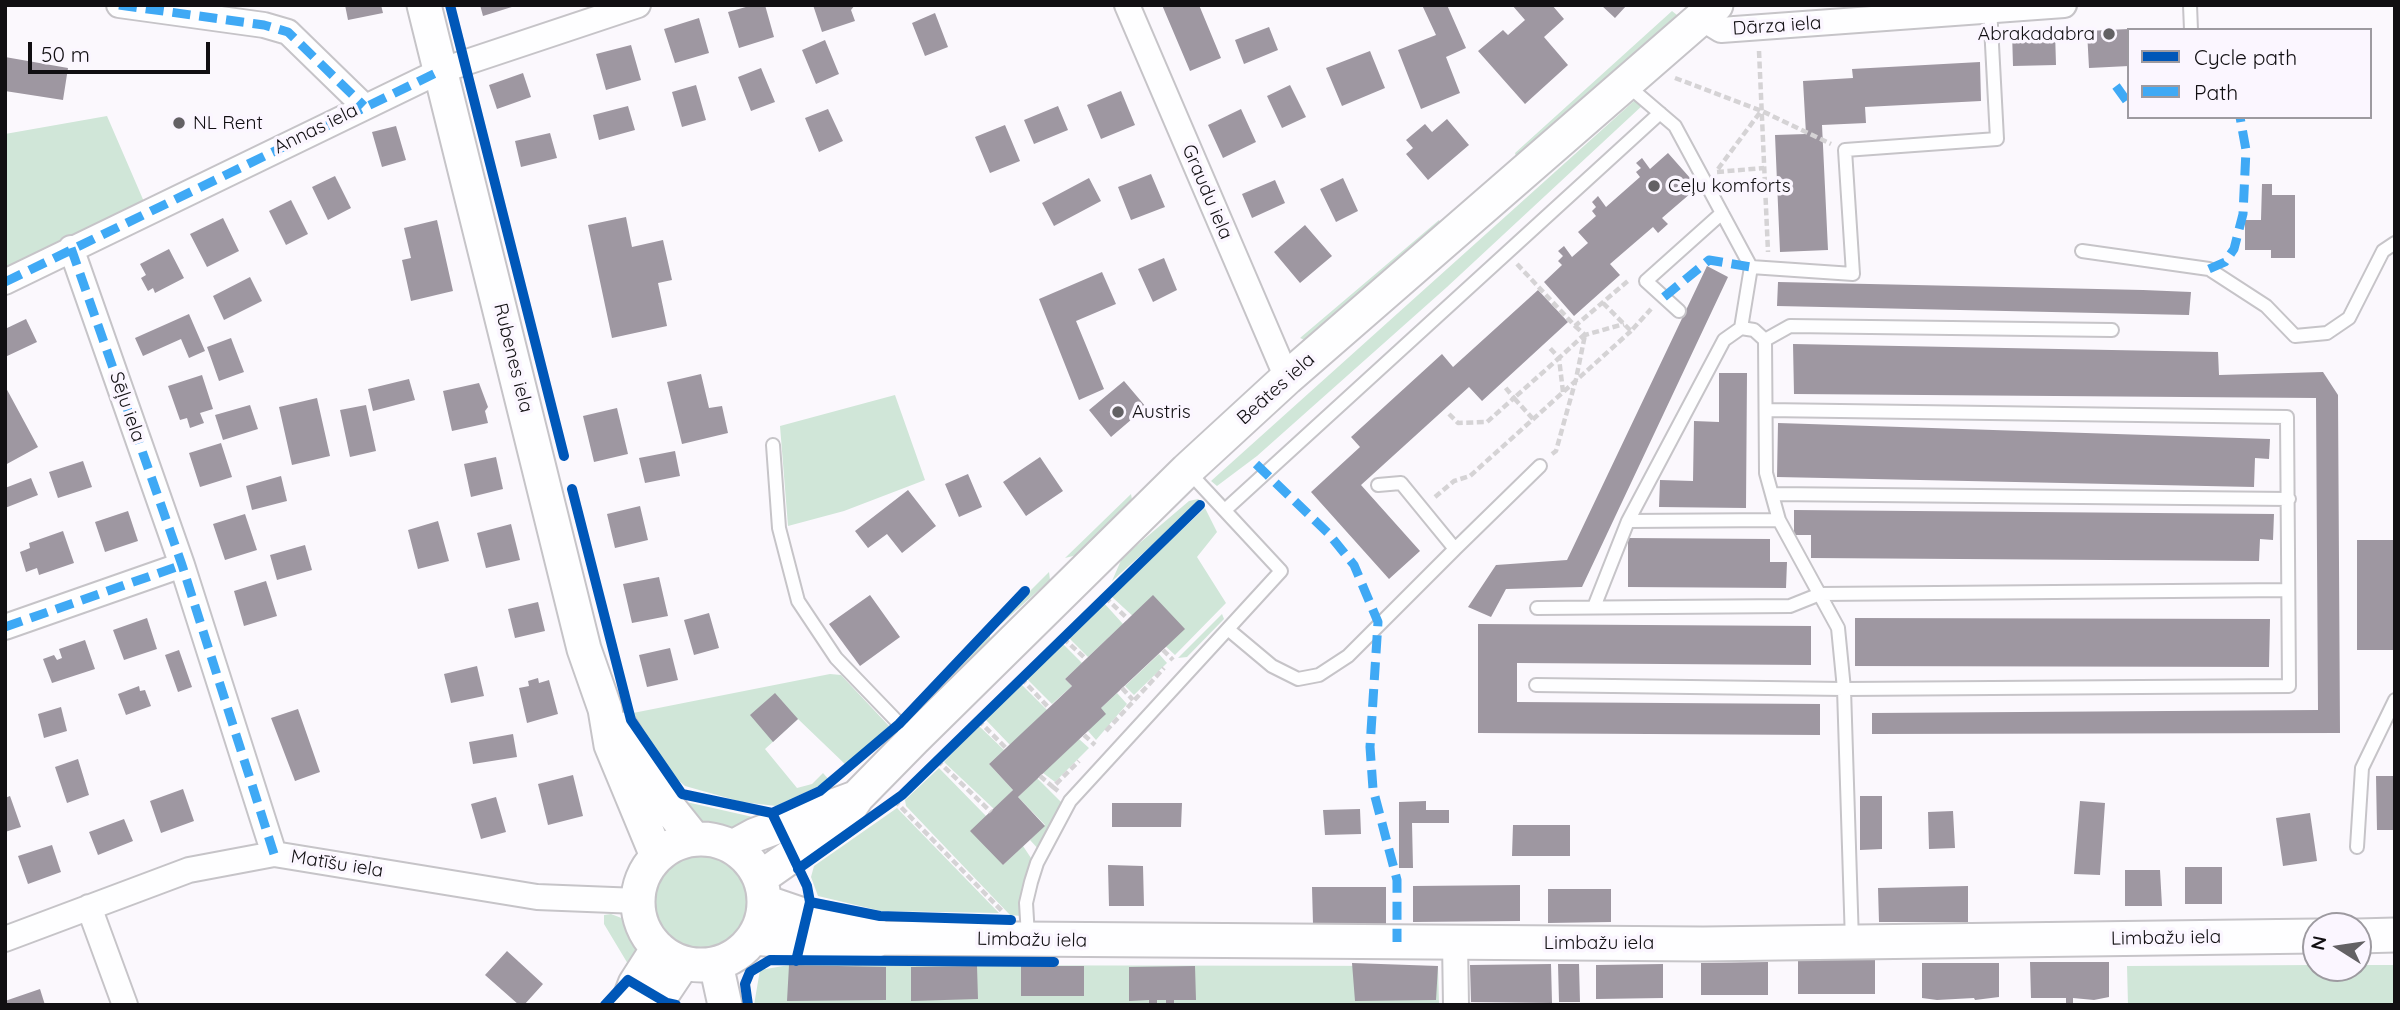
<!DOCTYPE html>
<html>
<head>
<meta charset="utf-8">
<style>
	body { margin:0 }
	#map { position:relative; width:2400px; height:1010px; overflow:hidden; background:#fbf8fd; font-family:Quicksand,sans-serif }
	canvas { display:block }
	.frame { position:absolute; inset:0; border:7px solid #110f12; pointer-events:none }
	.legend { position:absolute; left:2127px; top:28px; width:245px; height:91px; box-sizing:border-box; background:#fbf6ff; border:2px solid #9d9aa0; margin:0; padding:9px 12px; list-style:none; font-size:21px; color:#110f12 }
	.legend li { display:flex; align-items:center; gap:14px; height:35px }
	.legend b { width:35px; border:2px solid #9d9aa0 }
	.north { position:absolute; left:2302px; top:912px; width:70px; height:70px; box-sizing:border-box; background:#fbf6ff; border:2px solid #9d9aa0; border-radius:50%; rotate:282deg; font-size:19px; font-weight:700; line-height:28px; text-align:center; color:#110f12 }
	.north::after { content:''; display:block; margin:auto; width:24px; height:32px; background:#636164; clip-path:polygon(50% 0,100% 100%,50% 72%,0 100%) }
	.scale { position:absolute; left:28px; top:42px; width:182px; height:32px; box-sizing:border-box; border:4px solid #110f12; border-top:0; padding-left:9px; font-size:21px; line-height:24px; white-space:nowrap; color:#110f12; -webkit-text-stroke:5px #fbf6ff; paint-order:stroke }
</style>
</head>
<body>
<div id="map">
<canvas width="2400" height="1010"></canvas>
<div class="frame"></div>
<ul class="legend">
<li><b style="height:9px;background:#0057b8"></b>Cycle path</li>
<li><b style="height:9px;background:#3fa9f5"></b>Path</li>
</ul>
<div class="north">N</div>
<div class="scale">50 m</div>
</div>
<script>
const context = document.querySelector('canvas').getContext('2d');
context.lineJoin = 'round';
function fill(path, color) { context.fillStyle = color; context.fill(path, 'evenodd'); }
const shape = rows => new Path2D(rows.map(r => 'M' + r).join(''));
function trace(path, color, width, dash) { context.strokeStyle = color; context.lineWidth = width; context.lineCap = dash ? 'butt' : 'round'; context.setLineDash(dash || []); context.stroke(path); }
function write(font, color, halo, rows, align = 'center') {
  context.font = font + ' Quicksand,sans-serif'; context.lineWidth = 7; context.setLineDash([]); context.textBaseline = 'middle'; context.strokeStyle = halo; context.fillStyle = color; for (const [text, x, y, turn = 0] of rows) {
    context.save(); context.translate(x, y); context.rotate((+turn || 0) * Math.PI / 180); context.textAlign = isNaN(turn) ? turn : align; if (halo) context.strokeText(text, 0, 0); context.fillText(text, 0, 0); context.restore();
  }
}
fill(shape([
	[1672,11,1677,15,1525,154,1516,156,1515,153],
	[1634,101,1644,104,1447,287,1257,456,1217,486,1211,481],
	[107,116,145,204,5,272,5,134],
	[1439,220,1442,227,1307,341,1300,338],
	[895,395,925,480,844,511,788,526,780,426],
	[1131,494,1133,505,1077,555,1065,558],
	[1198,499,1201,501,1112,581,1122,558,1189,501],
	[1205,508,1217,532,1197,557,1226,603,1175,655,1111,596],
	[1049,572,1050,580,1000,625,1023,598],
	[1104,603,1123,624,1088,657,1068,637],
	[1222,614,1224,619,1187,657,1178,658],
	[990,634,990,640,910,724,906,722],
	[1061,642,1082,663,1065,679,1072,686,1052,704,1026,678],
	[1159,654,1167,663,1134,695,1125,686],
	[830,674,841,675,889,726,847,766,798,719,765,749,797,788,812,784,823,773,830,781,776,806,742,802,685,786,669,772,633,713],
	[1021,684,1047,710,1010,745,985,719],
	[1117,693,1127,704,1096,740,1088,731,1101,708],
	[978,725,1004,750,989,764,1013,790,994,809,944,762],
	[1079,739,1089,748,1055,782,1043,773],
	[939,768,986,816,1003,865,1023,846,1035,864,1028,872,1022,889,1021,916,1010,915,906,806,905,800],
	[1037,778,1063,804,1041,852,1030,840,1045,825,1018,797],
	[682,801,766,820,742,832,720,832,696,823],
	[897,808,999,913,881,911,818,896,811,877,814,866],
	'650 903a51 51 0 1 1 102 0a51 51 0 1 1-102 0Z',
	[611,914,624,919,637,943,639,958,634,974,604,924,604,915],
	[789,965,1438,966,1439,1005,754,1005,760,970],
	[2316,965,2316,968,2358,968,2358,965,2395,965,2395,1005,2128,1005,2127,966]
]), '#d0e6d8');
fill(shape([
	[345,5,381,5,383,13,348,20],
	[480,5,515,5,515,6,483,16],
	[753,5,765,5,774,37,739,48,728,12],
	[813,5,855,5,851,10,855,21,822,32],
	[1162,5,1199,5,1221,58,1190,71],
	[1422,5,1447,5,1466,48,1446,57,1460,93,1421,109,1398,50,1436,35],
	[1512,5,1552,5,1564,19,1544,37,1568,65,1525,104,1478,51,1503,30,1508,35,1525,20],
	[1601,5,1627,5,1615,18],
	[935,13,948,47,925,56,912,23],
	[699,18,709,53,675,63,664,29],
	[1269,27,1278,50,1244,64,1235,40],
	[2129,29,2129,66,2089,68,2087,31],
	[2055,31,2056,65,2013,66,2012,32],
	[825,40,839,74,816,84,802,50],
	[631,45,641,80,606,90,596,54],
	[1370,51,1385,88,1342,106,1326,68],
	[5,57,68,68,63,100,5,91],
	[1980,62,1981,101,1865,107,1866,123,1822,125,1828,250,1780,252,1775,135,1806,134,1803,81,1853,78,1852,69],
	[761,68,775,102,751,111,738,77],
	[523,73,531,97,497,109,489,85],
	[696,85,706,120,682,127,672,92],
	[1290,85,1306,117,1282,128,1267,96],
	[1121,91,1135,125,1101,139,1087,105],
	[628,106,635,130,599,140,593,115],
	[1058,106,1068,130,1034,144,1024,120],
	[828,109,843,141,819,152,805,118],
	[1241,109,1256,142,1223,158,1208,125],
	[1447,119,1469,145,1428,180,1406,154,1413,148,1406,140,1425,124,1432,132],
	[1005,125,1020,161,990,173,975,137],
	[396,126,406,160,382,167,372,132],
	[550,133,557,158,521,167,515,141],
	[1668,153,1698,187,1662,218,1668,224,1658,233,1653,227,1610,264,1620,275,1574,316,1544,282,1562,265,1558,261,1563,256,1558,251,1564,246,1572,257,1588,243,1578,232,1596,216,1592,211,1596,207,1592,202,1598,196,1606,207,1640,177,1636,172,1641,168,1636,163,1642,158,1650,169],
	[1151,174,1165,207,1131,220,1118,187],
	[335,176,351,208,328,220,312,187],
	[1089,178,1101,201,1054,226,1042,203],
	[1343,178,1358,211,1336,222,1320,189],
	[1275,180,1285,203,1252,218,1242,194],
	[2262,184,2272,184,2272,195,2295,195,2295,258,2271,258,2271,250,2245,250,2245,220,2261,220],
	[291,200,308,234,286,245,269,211],
	[626,217,632,247,663,240,672,280,658,283,667,326,612,338,588,225],
	[223,218,239,251,207,267,190,234],
	[437,220,453,291,411,301,402,260,411,258,404,228],
	[1305,225,1332,256,1300,283,1274,252],
	[169,249,184,278,155,293,153,288,148,291,141,278,146,275,140,264],
	[1164,258,1177,290,1153,302,1138,269],
	[1707,266,1728,277,1582,587,1506,589,1491,617,1468,607,1496,565,1567,560],
	[1102,272,1116,304,1076,321,1104,389,1079,400,1039,299],
	[250,277,262,301,224,320,213,296],
	[1778,282,2143,290,2191,292,2189,315,1777,306],
	[1538,290,1568,322,1482,401,1469,387,1361,485,1420,551,1389,579,1311,492,1360,447,1351,437,1442,354,1453,367],
	[189,314,205,351,189,358,181,339,143,356,135,338],
	[26,319,37,342,5,357,5,329],
	[231,338,244,372,219,381,207,347],
	[1793,344,2218,352,2219,375,2323,372,2338,395,2340,733,1872,734,1872,713,2318,710,2316,398,1794,394],
	[1719,373,1747,373,1746,508,1659,507,1660,480,1693,481,1694,421,1719,422],
	[701,374,709,408,722,406,728,433,682,444,667,382],
	[202,375,213,409,200,413,204,423,190,428,187,418,180,420,168,386],
	[409,379,415,400,373,411,368,389],
	[1124,381,1146,407,1111,437,1089,410],
	[479,383,488,407,485,411,488,423,452,431,443,391],
	[5,386,38,447,5,465],
	[317,398,330,456,292,465,279,407],
	[250,405,258,429,223,440,215,415],
	[366,405,376,451,350,457,340,410],
	[617,408,628,454,594,462,583,416],
	[1778,423,2270,439,2269,459,2255,458,2254,487,1777,477],
	[221,443,232,477,200,487,189,453],
	[675,451,680,476,645,483,639,458],
	[496,457,503,489,471,497,464,464],
	[1040,457,1063,491,1026,516,1003,482],
	[83,461,92,487,58,498,49,472],
	[968,474,982,507,959,517,945,484],
	[281,476,287,501,252,510,246,486],
	[31,478,38,495,5,508,5,488],
	[908,490,936,526,902,553,887,534,868,548,855,531],
	[640,506,648,540,615,548,607,514],
	[1794,510,2274,514,2273,540,2260,539,2259,561,1811,558,1811,535,1794,535],
	[128,511,138,541,105,552,95,522],
	[245,514,257,550,225,560,213,524],
	[438,521,449,561,418,569,408,530],
	[511,524,520,560,486,568,477,533],
	[63,531,74,563,39,575,37,568,26,572,20,552,30,548,29,543],
	[1628,538,1770,539,1770,562,1787,562,1786,588,1628,587],
	[2357,540,2395,540,2395,650,2357,650],
	[305,545,312,570,277,580,270,555],
	[659,577,668,616,632,623,623,584],
	[266,581,277,616,244,626,234,591],
	[870,595,900,637,860,666,829,624],
	[1153,595,1185,629,1101,708,1106,714,1018,797,1045,826,1003,865,970,831,1013,790,989,764,1072,686,1065,679],
	[538,602,545,631,515,638,508,609],
	[709,613,719,648,694,655,684,620],
	[147,618,157,649,124,660,113,630],
	[1855,618,2270,619,2269,667,1855,666],
	[1478,624,1811,626,1811,665,1517,663,1517,702,1820,704,1820,735,1478,733],
	[85,640,95,669,52,683,43,659,54,655,57,660,62,658,59,649],
	[670,648,678,680,647,687,639,655],
	[179,650,192,687,178,692,165,655],
	[477,666,484,696,451,703,444,674],
	[538,678,539,683,549,680,558,714,527,723,519,688,529,686,528,681],
	[139,686,140,691,145,690,151,706,126,715,118,694],
	[775,693,798,719,773,742,750,715],
	[61,707,67,731,44,738,38,714],
	[298,709,320,772,295,781,271,718],
	[513,734,517,757,473,764,469,742],
	[78,759,89,795,67,803,55,767],
	[573,775,583,816,548,825,538,784],
	[2376,776,2395,776,2395,830,2377,830],
	[183,789,194,821,161,833,150,801],
	[10,796,21,827,5,832,5,798],
	[1860,796,1882,796,1882,849,1860,850],
	[496,797,506,832,481,839,471,804],
	[1426,801,1426,810,1449,810,1449,823,1412,823,1413,868,1399,868,1399,802],
	[2080,801,2105,803,2100,875,2074,874],
	[1112,803,1182,803,1181,827,1112,827],
	[1360,809,1361,834,1325,835,1323,810],
	[1953,811,1955,848,1929,849,1928,812],
	[2310,813,2317,861,2283,866,2276,818],
	[124,819,133,841,98,855,89,832],
	[1513,825,1570,825,1570,856,1512,856],
	[52,845,61,872,28,884,18,856],
	[1108,865,1143,866,1144,906,1109,906],
	[2185,867,2222,867,2222,904,2185,904],
	[2125,870,2160,870,2162,906,2125,906],
	[1520,885,1520,921,1413,922,1413,886],
	[1968,886,1968,922,1879,922,1878,888],
	[1312,887,1386,887,1386,924,1313,924],
	[1548,889,1611,889,1611,922,1548,923],
	[507,951,543,984,524,1005,519,1005,485,975],
	[1798,960,1875,960,1875,994,1798,994],
	[1768,962,1768,995,1701,995,1701,963],
	[2030,962,2109,962,2109,997,2094,1000,2073,998,2073,1005,2066,1005,2066,998,2031,998],
	[1352,963,1438,966,1436,1000,1355,1001],
	[1922,963,1999,963,1999,997,1975,1000,1974,998,1937,1000,1922,998],
	[1551,964,1552,1003,1471,1002,1470,965],
	[1558,964,1579,964,1580,1002,1559,1002],
	[1663,964,1663,998,1596,999,1596,965],
	[789,965,886,967,886,1000,787,1001],
	[977,966,978,999,911,1001,911,967],
	[1021,966,1084,966,1084,996,1021,996],
	[1195,966,1196,1000,1174,1000,1174,1005,1166,1005,1166,1000,1157,1000,1157,1005,1149,1005,1149,1000,1129,1001,1129,967],
	[40,989,45,1005,5,1005,5,1001]
]), '#9e97a1');
const lane = shape([
	[2190,5,2191,30],
	[1627,85,1675,126,1751,267,1741,328],
	[2082,251,2209,269,2266,306,2295,336,2327,333,2349,318,2383,251,2395,243],
	[1751,267,1853,274,1845,150,1997,139,1990,7],
	[1679,311,1646,281,1722,213],
	[1765,340,1790,326,2112,330],
	[773,445,779,528,798,601,836,658,914,739],
	[1772,494,2289,499],
	[1225,510,1660,113],
	[1628,521,1779,520],
	[1455,549,1540,466],
	[1594,607,1628,521,1724,340,1741,328,1754,330,1765,340,1766,473,1779,520,1838,628,1844,689,1852,942],
	[1537,608,1790,606,1820,594,2288,590],
	[1229,630,1272,666,1298,679,1319,675,1348,656,1455,549,1401,483,1378,485],
	[1536,685,1844,689,2289,686,2287,417,1766,410],
	[2357,847,2362,768,2395,700],
	[1028,936,1026,903,1031,882,1037,863,1070,801,1281,571,1187,470]
]);
const street = shape([
	[119,5,264,25,288,32,364,106],
	[1127,5,1287,378],
	[1703,19,1721,30,2064,5],
	[71,248,182,565,274,854],
	[5,282,440,71,638,5],
	[5,627,182,565],
	[89,907,125,1005],
	[5,939,189,870,274,854,537,897,638,901],
	[1455,942,1456,1005]
]);
const secondary = shape([
	[424,5,584,649,605,709,611,745,657,856],
	[622,729,666,804,694,839],
	'638 902a63 63 0 1 1 126 0a63 63 0 1 1-126 0Z',
	[733,847,755,835,855,798],
	[760,878,841,821,857,797,914,739,1187,470,1287,378,1716,5],
	[765,902,806,916,860,928,882,938],
	[2358,936,2395,935],
	[754,938,858,947,882,938,1703,944,2316,936],
	[716,964,725,1005],
	[627,1005,635,984,658,948],
	[655,1005,683,963]
]);
trace(lane, '#c6c4c8', 16);
trace(street, '#c6c4c8', 28);
trace(secondary, '#c6c4c8', 37);
trace(shape([
	[1759,51,1768,252],
	[1675,78,1762,111,1831,144],
	[1718,169,1761,111],
	[1717,172,1764,168],
	[1517,264,1575,326,1629,280],
	[1603,303,1631,331,1651,309],
	[1575,326,1585,335,1624,324],
	[1563,392,1559,358,1584,335],
	[1449,414,1458,423,1487,422,1514,398,1505,387],
	[1533,419,1514,398,1559,358,1549,347],
	[1552,454,1556,451,1576,379,1585,335],
	[1435,497,1454,481,1470,476,1631,331],
	[1105,597,1128,619],
	[1063,638,1086,659],
	[1163,650,1173,660],
	[1021,678,1049,708],
	[1122,688,1133,700],
	[978,720,1006,748],
	[1106,731,1164,668],
	[1084,735,1095,745],
	[937,760,991,812],
	[1040,776,1053,787],
	[1058,791,1053,787,1079,761],
	[894,800,1003,912]
]), '#d5d3d5', 4.5, [7, 3.5]);
trace(lane, '#fefeff', 12);
trace(street, '#fefeff', 24);
trace(secondary, '#fefeff', 33);
trace(shape([
	[119,5,264,25,288,32,364,106],
	[2116,86,2129,104],
	[71,248,182,565,274,854],
	[2209,269,2225,262,2234,249,2243,214,2246,150,2240,117],
	[5,282,440,71],
	[1664,297,1709,260,1751,267],
	[1256,464,1328,533,1354,565,1378,622,1370,747,1373,789,1397,880,1397,942],
	[5,627,182,565]
]), '#3fa9f5', 9, [18, 9]);
trace(shape([
	[450,5,564,456],
	[572,489,631,720,682,794,772,813,820,791,899,724,1025,591],
	[772,813,807,886,810,902,796,961],
	[798,869,902,795,1200,505],
	[810,902,880,916,1011,920],
	[605,1005,628,980,667,1003,676,1005],
	[748,1005,745,984,750,972,770,960,1054,962]
]), '#0057b8', 10);
for (const [x, y, r, color] of [
	[2109,34,7,"#636164"],
	[179,123,7,"#636164"],
	[1654,186,7,"#636164"],
	[1118,412,7,"#636164"]
]) { const dot = new Path2D(); dot.arc(x, y, r, 0, 2 * Math.PI); context.fillStyle = color; context.fill(dot); trace(dot, '#fbf6ff', 2.5); }
write('19px', '#110f12', '#fbf6ff', [
	["Dārza iela",1777,26,-4],
	["Annas iela",316,129,-26],
	["Graudu iela",1207,192,67],
	["Rubenes iela",513,358,76],
	["Beātes iela",1276,389,-42],
	["Sēļu iela",127,407,71],
	["Matīšu iela",337,864,9],
	["Limbažu iela",2166,938,-1],
	["Limbažu iela",1032,940,1],
	["Limbažu iela",1599,943]
]);
write('19px', '#110f12', '#fbf6ff', [
	["Abrakadabra",2095,34,"right"],
	["NL Rent",193,123],
	["Ceļu komforts",1668,186],
	["Austris",1132,412]
], 'left');
</script>
</body>
</html>
